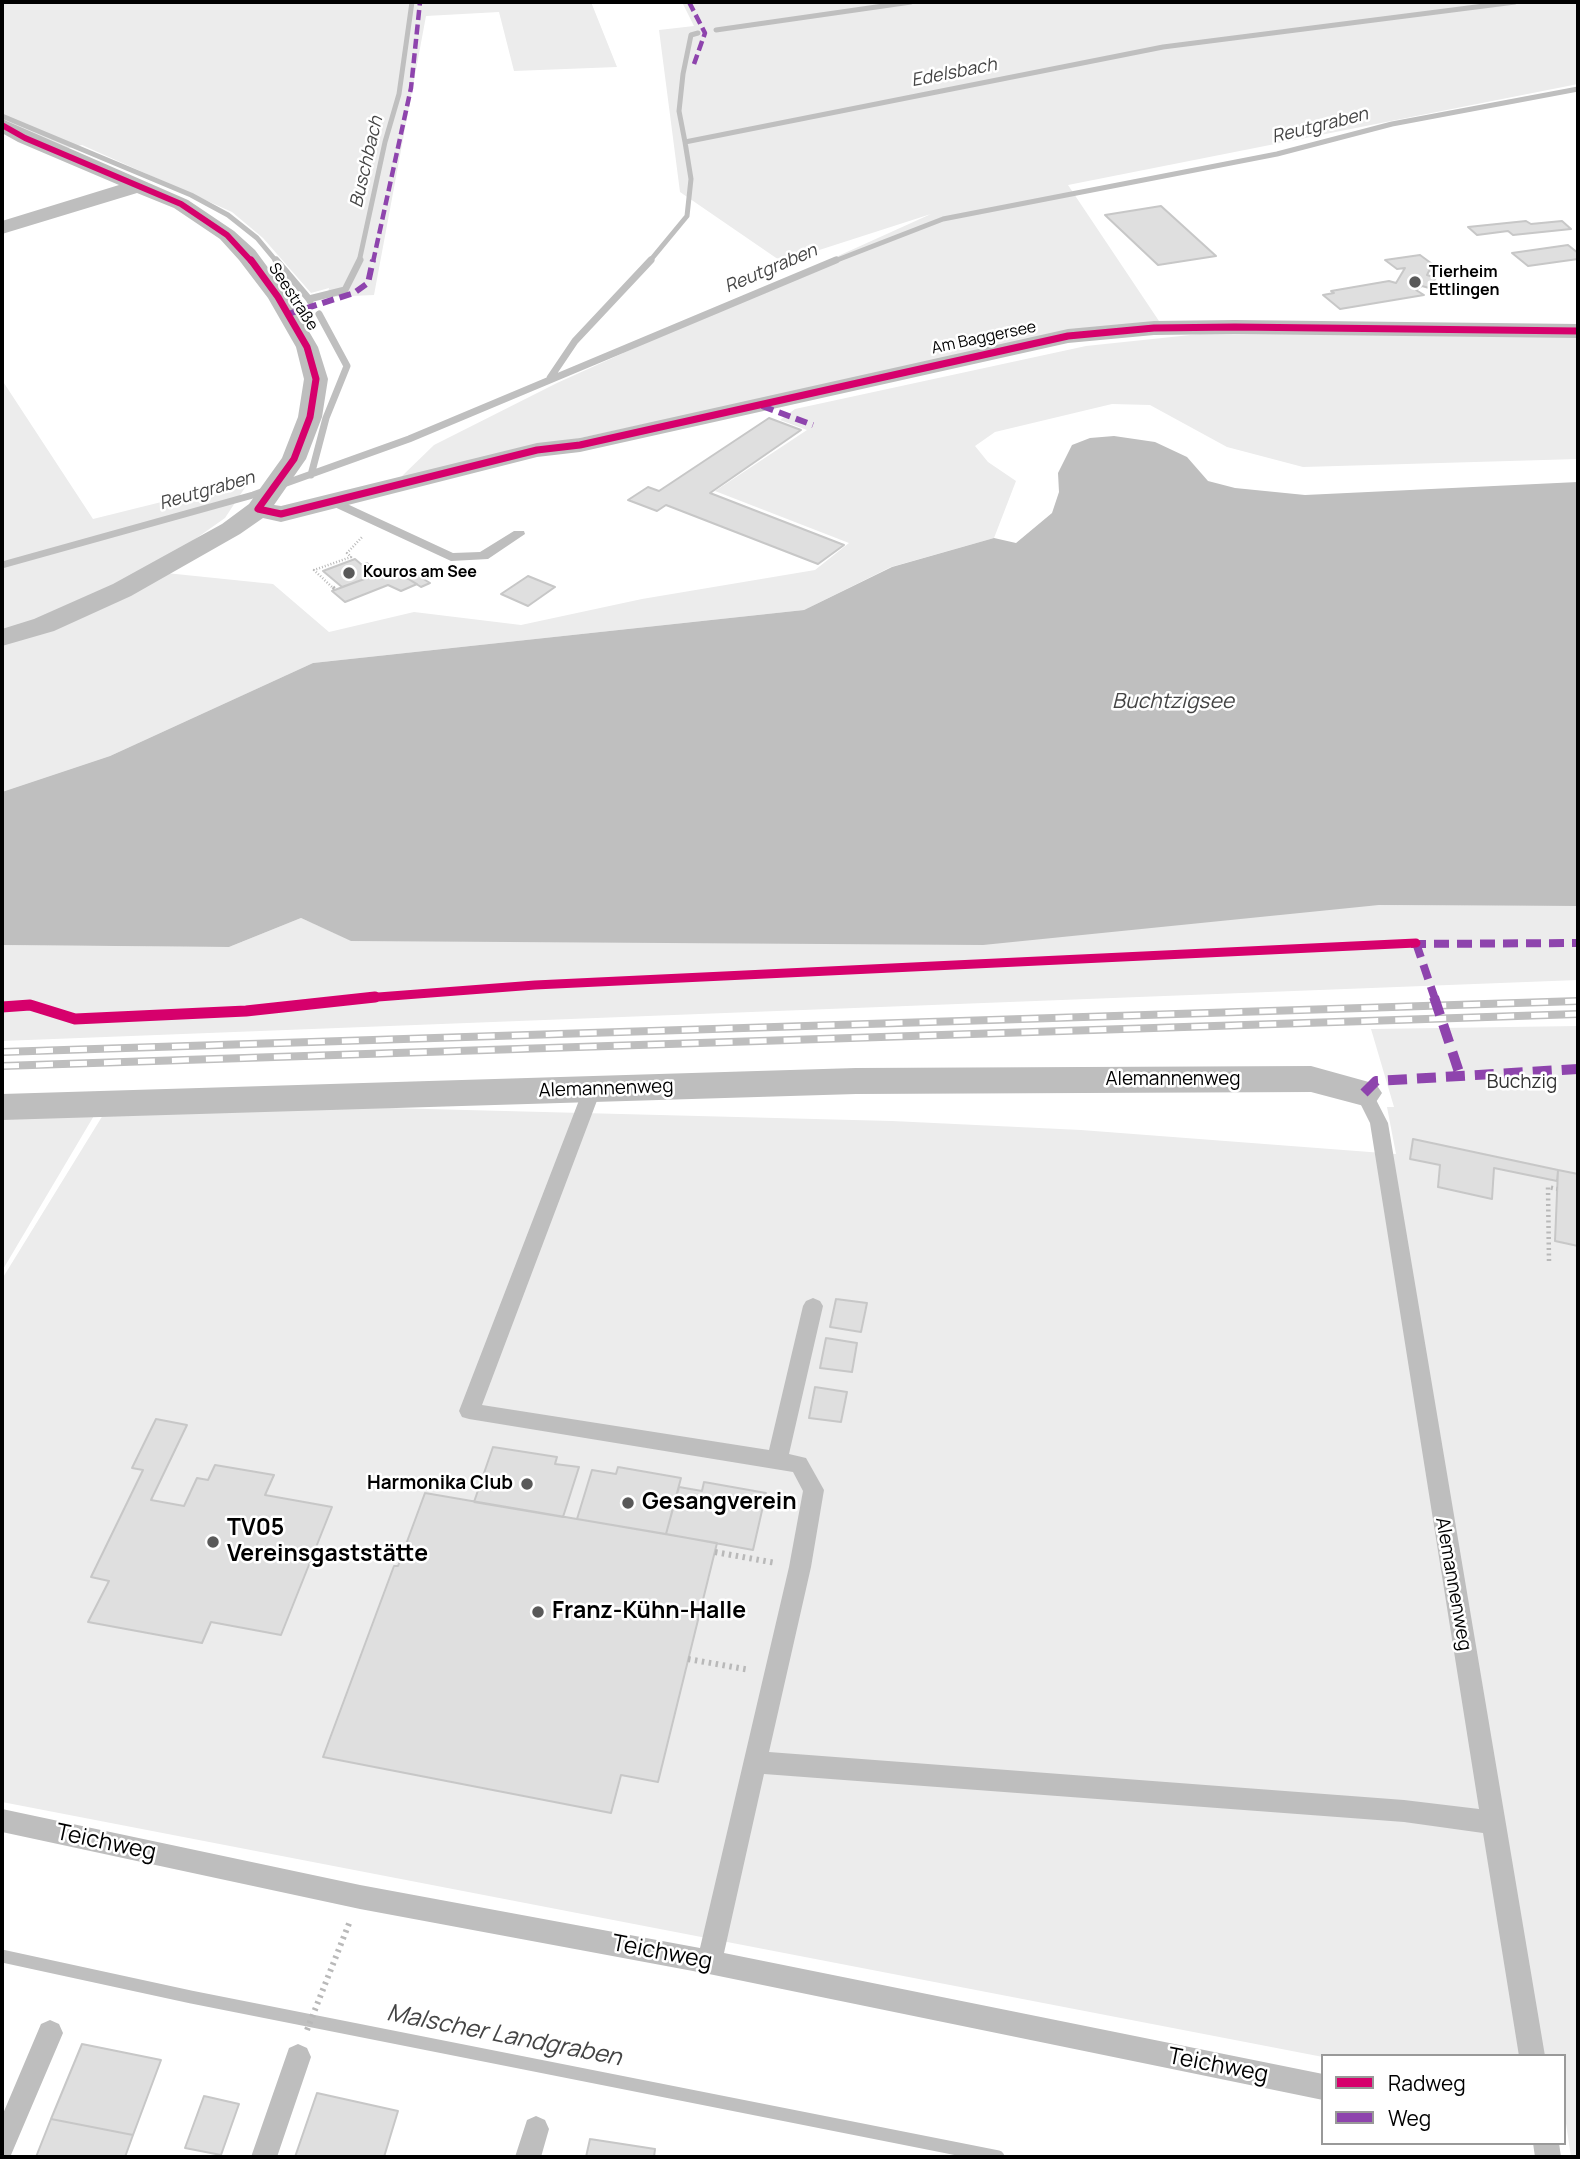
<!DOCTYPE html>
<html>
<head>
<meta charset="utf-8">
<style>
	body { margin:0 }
	#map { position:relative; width:1580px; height:2159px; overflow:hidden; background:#fff; font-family:Manrope,sans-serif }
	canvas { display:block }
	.frame { position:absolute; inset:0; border:4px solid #000; pointer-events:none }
	.legend { position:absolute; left:1321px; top:2054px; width:245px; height:91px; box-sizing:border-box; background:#fff; border:2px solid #999; margin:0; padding:9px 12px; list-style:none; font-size:21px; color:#000 }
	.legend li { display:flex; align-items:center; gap:14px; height:35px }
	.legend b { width:35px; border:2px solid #999 }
</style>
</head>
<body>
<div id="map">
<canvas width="1580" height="2159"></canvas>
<div class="frame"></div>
<ul class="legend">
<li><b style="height:9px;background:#d6006c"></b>Radweg</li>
<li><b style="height:9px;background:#8e44ad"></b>Weg</li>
</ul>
</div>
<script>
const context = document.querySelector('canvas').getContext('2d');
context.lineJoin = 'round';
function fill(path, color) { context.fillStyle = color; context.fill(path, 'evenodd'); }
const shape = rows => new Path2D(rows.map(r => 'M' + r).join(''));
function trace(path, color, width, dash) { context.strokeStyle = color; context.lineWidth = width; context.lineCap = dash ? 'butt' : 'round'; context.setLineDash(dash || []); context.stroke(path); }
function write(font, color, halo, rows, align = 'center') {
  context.font = font + ' Manrope,sans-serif'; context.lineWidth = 5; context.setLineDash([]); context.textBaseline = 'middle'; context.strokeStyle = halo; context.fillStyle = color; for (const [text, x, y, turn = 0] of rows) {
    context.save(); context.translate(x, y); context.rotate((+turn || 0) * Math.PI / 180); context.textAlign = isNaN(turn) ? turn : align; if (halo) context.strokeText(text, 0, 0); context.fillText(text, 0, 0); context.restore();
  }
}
fill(shape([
	[2,2,591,2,617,67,514,71,499,12,426,16,374,295,327,297,329,288,311,293,263,238,232,212,82,145,61,150,2,121],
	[682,2,1578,2,1578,84,1068,185,1161,324,1073,331,401,477,434,445,557,383,931,214,782,262,680,192,659,30,694,26],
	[1200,334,1578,335,1578,459,1303,467,1227,447,1150,405,1112,404,995,432,975,446,988,462,1016,481,994,538,891,567,804,610,313,663,110,756,2,792,2,644,34,633,166,573,273,584,329,632,414,612,521,625,642,599,815,570,849,543,715,491,807,430,780,420,795,409,1086,346],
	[2,380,93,519,250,480,225,518,191,542,126,579,52,614,2,630],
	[1379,905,1578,906,1578,980,2,1041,2,945,229,947,301,918,352,941],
	[1578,1026,1578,2157,1571,2157,1564,2110,1564,2056,1323,2057,2,1802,2,1279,103,1115,350,1107,892,1121,1081,1130,1396,1154,1387,1107,1394,1107,1371,1029],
	[95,1114,2,1271,2,1116]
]), '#ececec');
fill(shape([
	[1114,436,1155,442,1187,457,1208,481,1235,488,1305,495,1578,482,1578,906,1379,905,983,945,351,941,301,918,229,947,2,945,2,792,110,756,313,663,804,610,892,567,994,538,1016,543,1052,513,1059,492,1058,473,1072,445,1090,438]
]), '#bfbfbf');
trace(shape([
	[716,30,911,2],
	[2,116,191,195,228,215,257,238,277,262],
	[685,142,679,111,683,74,691,35,698,33],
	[359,262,385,142,399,94,412,2],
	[649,262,687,216,691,179,685,142,1163,47,1515,2],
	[832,262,943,219,1277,154,1392,124,1578,89]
]), '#bfbfbf', 5);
trace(shape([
	[276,260,309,299],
	[310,301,309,299,345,290,360,260],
	[550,378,575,341,651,260],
	[311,475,326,418,347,366,319,314],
	[2,565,253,495,409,439,836,260]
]), '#bfbfbf', 7);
trace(shape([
	[2,1956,191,1997,998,2157]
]), '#bfbfbf', 13);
const building = shape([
	[1161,206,1216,256,1158,265,1105,215,1161,206],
	[1526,221,1531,224,1562,221,1571,229,1513,235,1508,231,1477,235,1468,227,1526,221],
	[1568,245,1578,253,1578,259,1528,266,1512,253,1568,245],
	[1420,255,1439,269,1429,271,1427,275,1436,278,1429,288,1422,286,1416,290,1424,295,1340,309,1323,295,1334,293,1331,291,1389,281,1396,283,1405,268,1397,269,1385,260,1420,255],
	[769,418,801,430,710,493,844,545,818,564,666,505,657,511,628,500,648,487,659,491,769,418],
	[355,559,362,565,367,563,374,569,368,571,373,576,342,587,323,571,355,559],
	[404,567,430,583,421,587,396,571,404,567],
	[391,569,417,584,401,591,388,585,345,602,332,591,391,569],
	[528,576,555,587,528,606,501,594,528,576],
	[1413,1139,1558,1170,1557,1181,1494,1168,1492,1199,1438,1187,1440,1165,1410,1159,1413,1139],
	[1558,1170,1578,1174,1578,1246,1555,1241,1558,1170],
	[836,1299,867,1303,861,1332,830,1327,836,1299],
	[826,1338,857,1343,852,1372,820,1368,826,1338],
	[815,1387,847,1392,841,1422,809,1418,815,1387],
	[156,1419,187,1425,151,1500,184,1506,197,1478,208,1480,215,1465,274,1475,265,1495,332,1507,281,1635,211,1622,202,1643,88,1622,109,1581,91,1577,143,1470,132,1468,156,1419],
	[493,1447,557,1457,555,1464,579,1467,563,1517,474,1502,493,1447],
	[618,1467,681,1478,666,1534,577,1519,592,1470,616,1474,618,1467],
	[704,1482,766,1493,753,1550,666,1534,679,1487,702,1491,704,1482],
	[425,1493,717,1543,658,1782,621,1775,611,1813,323,1757,394,1566,398,1566,425,1493],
	[82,2044,161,2060,133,2135,51,2119,82,2044],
	[317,2093,398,2111,384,2157,295,2157,317,2093],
	[204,2096,239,2104,221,2155,185,2148,204,2096],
	[51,2119,133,2135,125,2157,36,2157,51,2119],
	[590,2139,655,2149,654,2157,586,2157,590,2139]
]);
fill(building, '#dfdfdf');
trace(building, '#c7c7c7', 2);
trace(shape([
	[334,589,314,570,351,557,347,553,363,536]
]), '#b9b9b9', 2.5, [1, 2]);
trace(shape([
	[333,587,336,590]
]), '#b9b9b9', 3.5, [2, 2.5]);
trace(shape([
	[1549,1261,1548,1187,1557,1189]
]), '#b9b9b9', 4.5, [2, 3.5]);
trace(shape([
	[715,1552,776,1563],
	[688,1659,750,1670],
	[307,2030,350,1921]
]), '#b9b9b9', 6, [2.5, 4.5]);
fill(shape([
	[332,497,453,553,480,552,514,531,524,531,525,534,488,559,451,561,328,504,326,501,332,497],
	[592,1084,598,1086,601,1090,482,1405,769,1450,803,1306,806,1301,813,1298,820,1301,823,1306,789,1454,806,1458,824,1490,811,1567,769,1752,1404,1800,1479,1809,1370,1123,1355,1093,1358,1088,1370,1088,1388,1123,1545,2056,1519,2056,1483,1833,1404,1822,764,1774,724,1953,1323,2074,1323,2100,709,1974,360,1909,2,1832,2,1809,360,1885,700,1948,789,1567,803,1491,793,1472,469,1419,462,1417,459,1411,583,1090,586,1086,592,1084],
	[50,2020,59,2024,63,2033,11,2155,2,2157,2,2116,41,2024,50,2020],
	[298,2044,307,2048,311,2057,277,2157,251,2157,289,2048,298,2044],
	[536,2116,545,2120,549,2129,541,2157,515,2157,527,2120,536,2116],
	[1533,2143,1559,2143,1561,2157,1535,2157,1533,2143]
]), '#bebebe');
fill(shape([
	[2,119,188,200,234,231,255,250,286,292,318,347,328,379,322,417,306,459,274,505,281,506,537,443,580,438,1068,329,1154,321,1235,320,1578,324,1578,338,1235,334,1154,335,1068,343,580,452,537,457,281,522,263,518,240,534,131,596,54,631,2,646,2,629,34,619,113,584,222,524,249,504,282,458,298,417,304,379,296,347,268,298,239,260,220,239,174,208,137,193,2,234,2,221,119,185,18,142,2,133,2,119],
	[1311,1066,1376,1084,1382,1093,1376,1102,1364,1106,1311,1092,856,1094,2,1120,2,1094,856,1068,1311,1066]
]), '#bebebe');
const rail = shape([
	[2,1052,1578,1001],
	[2,1066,1578,1014]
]);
trace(rail, '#bebebe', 8);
trace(rail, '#fff', 5, [17]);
trace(shape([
	[689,2,705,33,694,64],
	[373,262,411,88,420,2]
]), '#8e44ad', 4.5, [10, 4.5]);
trace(shape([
	[288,314,354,293,368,283,373,260],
	[762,406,813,425]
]), '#8e44ad', 6, [12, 6]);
trace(shape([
	[1416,943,1435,999],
	[1411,944,1578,943]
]), '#8e44ad', 8, [15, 8]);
trace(shape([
	[1434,997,1460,1075],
	[1364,1093,1376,1081,1578,1069]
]), '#8e44ad', 10, [19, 10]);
trace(shape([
	[2,125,25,138,181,204,227,235,252,262]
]), '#d6006c', 6);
trace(shape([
	[251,260,278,297,307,347,316,379,310,417,294,459,258,509,281,514,537,450,580,445,1068,336,1154,328,1235,327,1578,331]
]), '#d6006c', 7);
trace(shape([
	[352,999,535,985,1416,943]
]), '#d6006c', 9);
trace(shape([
	[2,1007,30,1005,75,1019,246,1011,375,997]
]), '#d6006c', 11);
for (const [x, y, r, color] of [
	[1415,282,7,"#595959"],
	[349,573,7,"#595959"],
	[527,1484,7,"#595959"],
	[628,1503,7,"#595959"],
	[213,1542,7,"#595959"],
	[538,1612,7,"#595959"]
]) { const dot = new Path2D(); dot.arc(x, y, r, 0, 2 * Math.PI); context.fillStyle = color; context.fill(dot); trace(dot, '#fff', 2.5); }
write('bold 16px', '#000', '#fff', [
	["Tierheim",1429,273],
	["Ettlingen",1429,291],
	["Kouros am See",363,573]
], 'left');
write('16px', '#000', '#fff', [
	["Seestraße",293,297,57],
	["Am Baggersee",984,338,-12]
]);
write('italic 18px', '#444', '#fff', [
	["Edelsbach",954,73,-11],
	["Reutgraben",1320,126,-14],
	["Buschbach",367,162,-77],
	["Reutgraben",771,269,-23],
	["Reutgraben",207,491,-16]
]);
write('19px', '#000', '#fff', [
	["Alemannenweg",1173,1080],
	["Alemannenweg",606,1089,-2],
	["Alemannenweg",1453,1584,80]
]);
write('19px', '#333', '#fff', [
	["Buchzig",1522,1083]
]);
write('bold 19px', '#000', '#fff', [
	["Harmonika Club",513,1484]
], 'right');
write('italic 21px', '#444', '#fff', [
	["Buchtzigsee",1173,702]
]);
write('bold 23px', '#000', '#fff', [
	["Gesangverein",642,1503],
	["TV05",227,1529],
	["Vereinsgaststätte",227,1555],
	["Franz-Kühn-Halle",552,1612]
], 'left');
write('23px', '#000', '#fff', [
	["Teichweg",106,1843,12],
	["Teichweg",662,1953,11],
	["Teichweg",1218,2066,11]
]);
write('italic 24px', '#444', '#fff', [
	["Malscher Landgraben",504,2036,11]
]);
</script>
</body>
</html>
